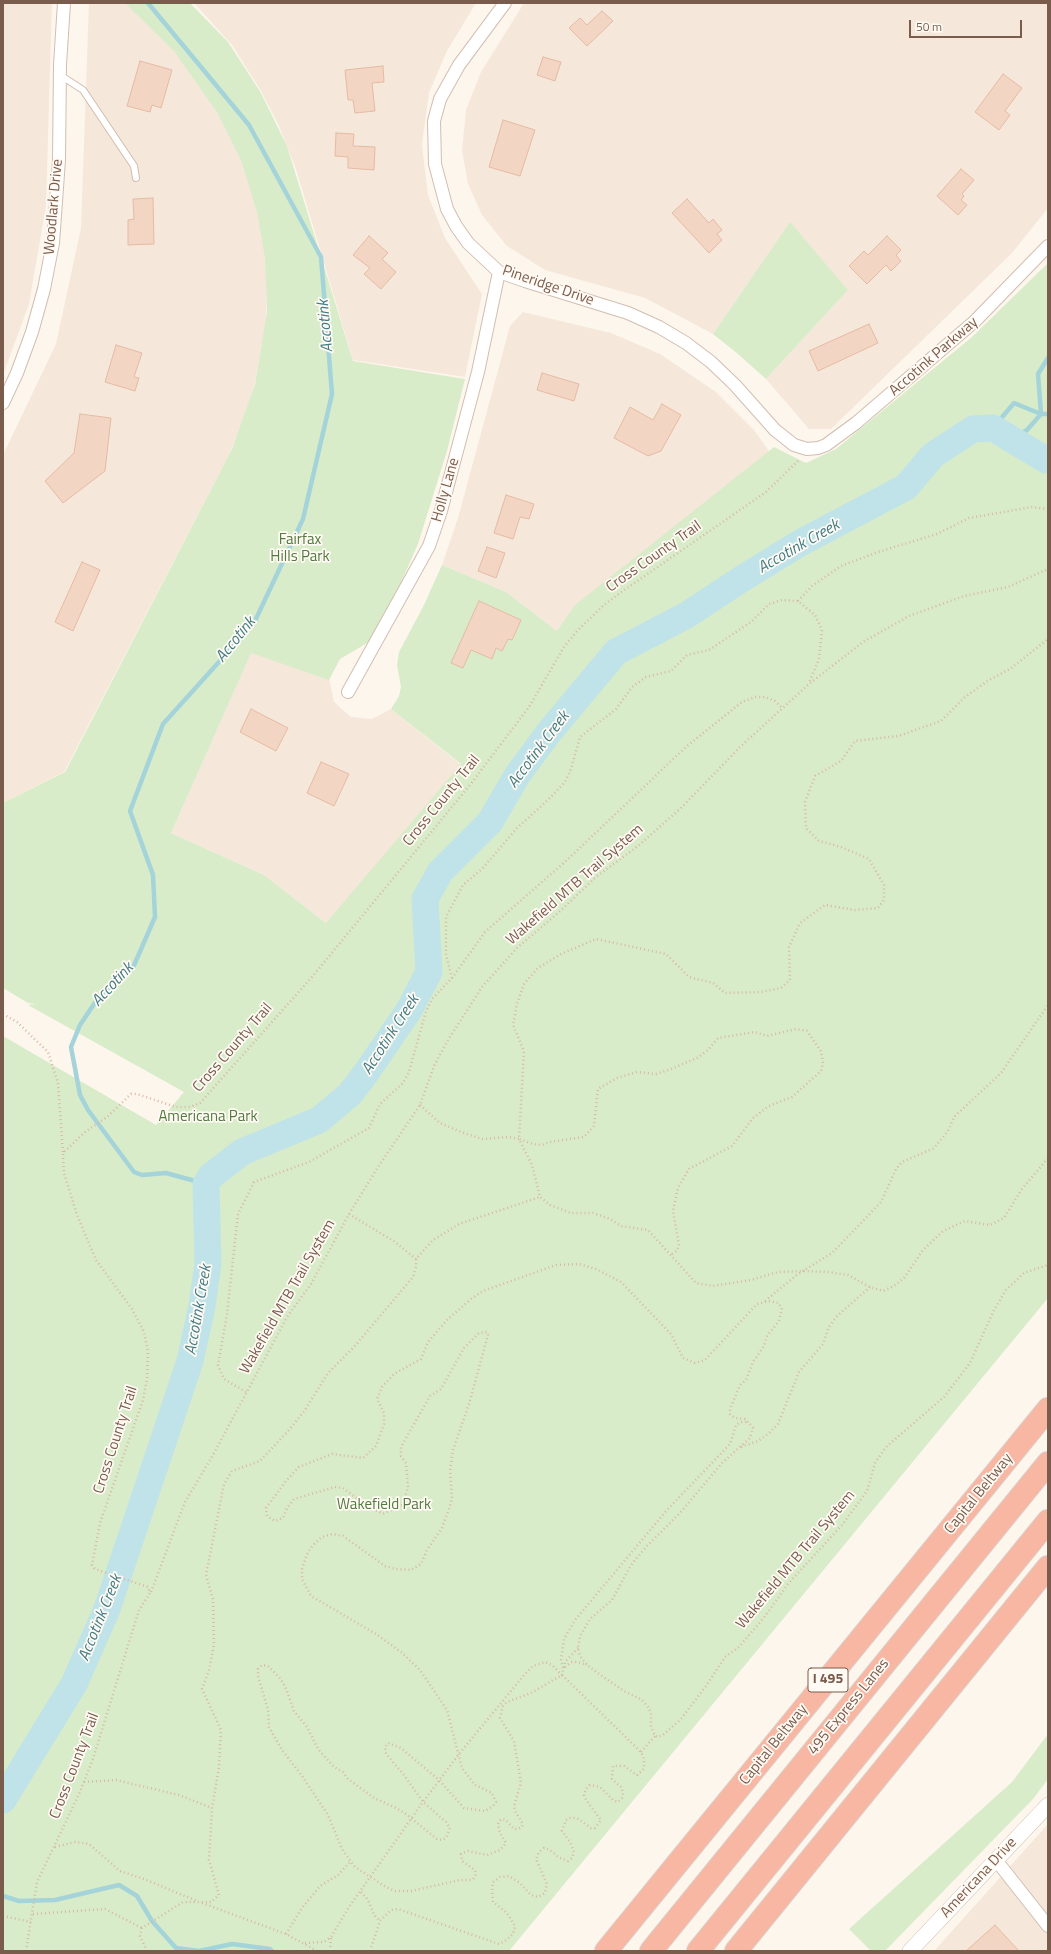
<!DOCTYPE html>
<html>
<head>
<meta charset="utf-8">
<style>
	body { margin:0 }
	#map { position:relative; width:1051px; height:1954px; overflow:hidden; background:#fdf6ec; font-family:"Titillium Web",sans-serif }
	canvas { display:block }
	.frame { position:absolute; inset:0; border:4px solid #7a5c4d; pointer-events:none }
	.scale { position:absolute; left:909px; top:20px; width:113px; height:18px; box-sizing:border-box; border:2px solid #7a5c4d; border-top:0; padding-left:5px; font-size:12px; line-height:14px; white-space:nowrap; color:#7a5c4d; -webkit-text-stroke:3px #fffaf3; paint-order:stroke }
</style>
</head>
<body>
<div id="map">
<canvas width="1051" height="1954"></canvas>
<div class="frame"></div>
<div class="scale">50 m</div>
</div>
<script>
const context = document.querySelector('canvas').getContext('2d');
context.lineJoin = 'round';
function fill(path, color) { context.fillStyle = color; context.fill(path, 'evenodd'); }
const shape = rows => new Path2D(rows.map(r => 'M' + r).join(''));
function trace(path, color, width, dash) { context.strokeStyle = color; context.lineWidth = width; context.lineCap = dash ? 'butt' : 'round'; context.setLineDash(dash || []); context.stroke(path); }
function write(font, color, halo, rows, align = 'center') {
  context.font = font + ' "Titillium Web",sans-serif'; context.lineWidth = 3.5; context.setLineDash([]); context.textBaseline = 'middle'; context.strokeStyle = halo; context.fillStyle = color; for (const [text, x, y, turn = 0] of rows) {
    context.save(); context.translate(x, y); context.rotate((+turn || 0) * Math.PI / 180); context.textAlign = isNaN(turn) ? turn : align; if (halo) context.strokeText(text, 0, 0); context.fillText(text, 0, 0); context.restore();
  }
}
fill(shape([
	[3,3,52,3,46,206,29,304,3,375],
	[89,3,128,3,165,38,210,98,241,158,257,210,265,250,267,276,266,321,255,382,247,409,230,453,64,772,3,803,3,455,56,344,81,228],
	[194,3,476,3,447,51,429,93,422,144,428,195,445,238,482,294,465,377,353,360,296,169,279,126,261,91,232,45],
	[524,3,1048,3,1048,208,1012,253,831,429,809,429,766,379,848,290,790,223,713,334,645,298,545,270,507,246,482,215,468,184,462,150,466,110,481,72],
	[523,312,611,333,660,354,716,392,754,430,769,451,766,469,561,634,506,592,442,565,458,518,510,326],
	[251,651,329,678,334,702,351,717,372,719,391,709,461,765,335,930,264,875,171,833],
	[1048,1824,1048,1951,934,1951]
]), '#f5e8da');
fill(shape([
	[125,3,190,3,228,42,261,93,287,146,353,361,465,379,447,451,418,544,395,596,369,642,340,659,329,680,251,653,171,833,264,875,326,923,461,764,391,709,399,696,401,687,397,665,399,652,423,607,442,565,506,592,557,631,575,605,774,447,806,463,836,449,972,337,1048,263,1048,1298,509,1951,3,1951,3,1036,156,1125,184,1092,28,1005,35,1004,28,1003,3,988,3,803,65,772,232,449,255,384,267,312,265,258,257,212,241,160,217,112,174,51],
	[790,222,848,290,766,379,738,354,713,334],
	[1048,1734,1048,1779,1033,1799,885,1951,871,1951,849,1929,1012,1782]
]), '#d8ecc9');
trace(shape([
	[148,3,249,125,321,257,332,394,303,519,254,623,163,724,130,811,153,875,155,917,132,970,100,995,80,1025,71,1047,80,1095,88,1110,134,1172,142,1175,166,1173,206,1184],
	[993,428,1014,403,1041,414,1048,414],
	[1012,439,1027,430,1041,414,1038,374,1048,358],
	[3,1896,19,1901,55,1900,119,1885,137,1896,152,1921,176,1948,199,1951,232,1944,270,1949,272,1951]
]), '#a5d3da', 4.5);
trace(shape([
	[3,1800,74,1684,107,1609,190,1361,202,1306,208,1263,206,1184,211,1176,242,1152,319,1120,350,1094,366,1073,409,1010,429,972,425,899,440,872,490,822,518,774,550,731,616,652,687,615,740,580,800,543,906,487,933,455,973,429,993,428,1046,460,1048,459]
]), '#bfe3e8', 27);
const building = shape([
	[602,11,613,21,587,46,569,28,580,18,587,25,602,11],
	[543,57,561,62,555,81,537,75,543,57],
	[140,61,172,70,161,108,152,105,150,112,127,106,140,61],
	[383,66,384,82,372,83,375,111,355,113,353,100,348,100,345,70,383,66],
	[1003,74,1022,88,1005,111,1010,115,999,130,975,112,1003,74],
	[503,120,535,130,520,176,489,167,503,120],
	[336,133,354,134,353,146,375,147,374,170,348,168,348,157,335,156,336,133],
	[961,169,974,180,962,194,964,196,961,200,967,205,958,215,937,196,961,169],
	[153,198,154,244,128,245,128,220,134,219,133,199,153,198],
	[687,199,709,223,713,219,722,230,717,234,722,240,709,253,672,213,687,199],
	[369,236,388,253,382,259,396,272,381,289,364,274,370,268,353,255,369,236],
	[887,236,901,250,896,255,901,261,891,271,886,265,867,284,849,266,864,251,868,255,887,236],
	[869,324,878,343,818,371,809,351,869,324],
	[116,345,142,353,134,377,139,378,135,391,105,382,116,345],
	[542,373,579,384,574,401,537,390,542,373],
	[662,404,681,415,661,451,648,456,614,438,630,407,653,420,662,404],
	[80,414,111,418,105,471,63,503,45,481,74,453,80,414],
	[506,495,534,504,529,519,520,517,513,539,494,533,506,495],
	[487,547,505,553,496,578,478,571,487,547],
	[82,562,100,570,73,631,55,622,82,562],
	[479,601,521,620,512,640,508,639,502,651,496,648,492,659,471,650,463,668,451,663,479,601],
	[251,709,288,728,276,751,240,732,251,709],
	[321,762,349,774,334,806,307,793,321,762],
	[995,1925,1019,1951,966,1951,995,1925]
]);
fill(building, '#f3d5c3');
trace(building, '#e6bba3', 1);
const service = shape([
	[60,75,83,90,134,166,136,178]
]);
const minor = shape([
	[505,3,459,65,440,99,434,121,435,164,447,209,456,226,468,243,499,272,525,281,628,313,659,327,686,343,711,362,735,385,775,430,794,445,807,449,818,448,826,445,856,423,975,321,1048,246],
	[3,403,17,373,32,332,44,289,53,243,59,160,60,65,64,3],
	[348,692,429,546,441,511,478,372,499,272],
	[996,1860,1048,1926]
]);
const tertiary = shape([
	[910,1951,1048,1805]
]);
const motorway = shape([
	[606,1951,1048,1409],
	[651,1951,1048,1463],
	[698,1951,1048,1521],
	[736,1951,1048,1567]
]);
trace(service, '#d1beb0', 8);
trace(minor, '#d1beb0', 14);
trace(tertiary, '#d1beb0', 16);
trace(motorway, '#dad1cd', 24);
trace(shape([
	[798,601,812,586,841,566,878,552,937,534,969,518,1032,507,1048,509],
	[452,978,446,955,446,917,463,885,482,869,517,828,549,799,565,782,571,769,580,737,616,709,632,687,646,677,671,671,687,655,709,650,751,622,769,604,782,600,798,601,815,615,822,630,819,659,809,683],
	[3,1014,17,1022,48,1052,58,1083,63,1153],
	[420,1105,440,1123,461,1132,482,1139,509,1137,519,1139,532,1165,540,1197,550,1205,571,1213,593,1213,610,1219,621,1226,648,1230,696,1283,713,1286,751,1280,778,1272,804,1271,828,1272,848,1275,870,1287,883,1291,894,1286,904,1278,923,1250,943,1231,965,1221,990,1225,1004,1218,1022,1189,1048,1158],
	[349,1214,395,1242,416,1259],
	[672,1254,677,1251,679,1245,673,1211,678,1188,689,1169,732,1146,753,1118,769,1106,792,1097,821,1071,823,1063,821,1051,807,1031,796,1029,767,1036,755,1032,718,1038,708,1050,697,1058,671,1069,656,1074,637,1072,617,1078,598,1089,594,1126,584,1137,550,1142,542,1145,533,1144,519,1139,524,1051,513,1025,517,1004,524,984,538,968,561,954,596,939,666,954,689,977,713,983,725,993,761,992,781,988,790,980,789,947,800,923,825,905,855,910,878,908,884,900,884,885,869,859,841,847,819,841,806,828,805,802,815,776,841,761,855,741,898,736,941,721,965,697,989,680,1010,669,1048,639],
	[765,1301,798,1274,832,1253,862,1222,881,1202,896,1169,902,1162,934,1148,948,1131,954,1117,1001,1073,1048,1005],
	[246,1392,224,1379,218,1365,227,1314,238,1214,254,1182,309,1162,369,1128,380,1104,403,1083,409,1072,426,1011,432,999,452,978,485,932,567,860,687,746,742,702,755,697,765,697,775,701,783,709],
	[741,1447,758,1441,768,1434,778,1424,799,1372,823,1344,829,1327,836,1317,870,1287],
	[151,1592,185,1502,213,1455,287,1317,311,1284,349,1214,378,1167,420,1105,434,1066,448,1040,482,987,517,948,558,913,596,877,638,846,681,808,740,747,809,684,863,642,909,616,964,596,1008,587,1048,569],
	[565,1667,571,1662,578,1662,587,1665],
	[563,1668,561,1660,564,1639,575,1620,667,1510,730,1444,736,1425,741,1422,748,1422],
	[641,1752,655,1736],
	[84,1782,116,1780,179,1795,212,1808],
	[55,1847,75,1842,89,1844,120,1871,144,1879,197,1901],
	[361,1892,368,1900,374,1915,380,1921],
	[202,1903,286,1934,317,1951],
	[33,1914,105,1909,142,1928],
	[3,1916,31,1922],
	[286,1934,302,1908,320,1886,338,1875,351,1861],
	[305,1943,324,1942,331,1937,349,1907,423,1802,459,1754,525,1674,533,1666,545,1662,552,1665,562,1675,565,1662,578,1648],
	[26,1951,37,1882,79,1794,93,1759,139,1610,150,1593,148,1587,95,1569,92,1565,100,1523,143,1400,147,1379,148,1352,144,1332,132,1309,96,1260,77,1215,64,1173,63,1153,85,1132,107,1117,131,1094,137,1094,176,1107,190,1107,200,1103,312,977,470,785,529,707,564,647,578,630,604,605,620,593,766,492,800,459],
	[147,1951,140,1936,142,1928,183,1902,211,1902,219,1895,209,1860,212,1808,219,1767,221,1730,202,1689,209,1670,214,1645,213,1599,206,1575,224,1484,232,1471,260,1461,289,1430,305,1410,328,1373,354,1347,413,1277,416,1267,416,1259,433,1240,459,1224,540,1197],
	[330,1951,331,1937],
	[370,1951,380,1921,391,1910,398,1909,499,1944,505,1941,513,1934,515,1926,507,1913,493,1902,492,1890,493,1882,500,1877,509,1876,520,1883,531,1895,538,1897,545,1893,547,1884,536,1859,539,1852,544,1848,550,1850,558,1857,568,1861,572,1858,574,1852,570,1842,562,1831,566,1820,570,1818,577,1818,591,1828,595,1828,601,1820,586,1800,584,1795,586,1789,590,1785,600,1787,613,1800,618,1802,622,1798,623,1793,622,1788,612,1779,613,1766,624,1766,637,1775,644,1769,644,1759,641,1752,562,1675,531,1693,507,1702,503,1706,500,1718,514,1741,521,1783,514,1806,515,1811,523,1824,522,1827,518,1829,514,1829,506,1820,502,1819,499,1821,498,1824,500,1833,506,1843,500,1850,487,1855,468,1851,461,1854,462,1861,475,1870,476,1874,475,1877,472,1880,460,1880,411,1891,395,1891,386,1887,355,1867,342,1849,328,1815,302,1776,282,1750,269,1727,268,1710,258,1676,258,1669,262,1665,268,1666,279,1677,285,1686,294,1711,307,1727,318,1749,334,1767,343,1772,348,1779,374,1798,396,1808,406,1814,437,1839,442,1840,446,1838,450,1828,446,1822,423,1802,404,1775,386,1754,385,1747,388,1743,401,1748,439,1780,464,1808,485,1811,493,1806,496,1802,492,1793,475,1785,462,1768,447,1710,420,1670,401,1652,376,1634,311,1596,302,1579,302,1569,307,1554,313,1545,322,1537,332,1534,343,1536,385,1566,395,1569,411,1570,421,1564,427,1550,442,1528,450,1506,452,1498,450,1471,453,1450,469,1404,488,1335,487,1332,479,1333,464,1348,441,1389,430,1396,401,1447,401,1456,406,1463,408,1488,402,1505,383,1514,366,1505,343,1488,335,1487,294,1499,287,1508,283,1518,275,1521,267,1516,266,1508,286,1481,299,1467,332,1454,363,1458,376,1446,384,1424,384,1413,377,1399,382,1387,394,1374,421,1359,428,1342,447,1320,471,1299,483,1291,556,1265,579,1264,596,1269,621,1282,671,1334,683,1358,695,1363,705,1360,757,1304,770,1301,778,1303,782,1308,779,1321,767,1336,764,1346,753,1362,746,1380,740,1385,730,1409,730,1414,735,1418,745,1419,751,1425,753,1428,750,1438,722,1463,680,1513,646,1547,631,1565,612,1600,590,1619,580,1636,578,1648,580,1656,587,1665,602,1676,624,1691,642,1700,649,1708,651,1714,651,1726,655,1736,658,1737,663,1735,681,1719,706,1686,725,1657,739,1647,766,1615,788,1584,842,1525,867,1491,875,1463,886,1447,944,1397,970,1363,994,1310,1006,1290,1024,1273,1048,1265]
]), '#d9b8a5', 2.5, [1, 3]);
trace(service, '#fff', 6);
trace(minor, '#fff', 12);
trace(tertiary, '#fff', 15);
trace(motorway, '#f7b7a3', 22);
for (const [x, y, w] of [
	[828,1680,40]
]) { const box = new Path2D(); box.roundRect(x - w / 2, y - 12, w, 24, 3); context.fillStyle = '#fffaf3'; context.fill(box); trace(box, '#7a5c4d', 1); }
write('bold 14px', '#7a5c4d', null, [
	["I 495",828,1680]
]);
write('15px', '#7a5c4d', '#fffaf3', [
	["Woodlark Drive",54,207,-85],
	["Pineridge Drive",548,286,19],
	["Accotink Parkway",934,357,-41],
	["Holly Lane",446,490,-74],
	["Cross County Trail",654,557,-35],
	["Cross County Trail",442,801,-51],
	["Wakefield MTB Trail System",575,885,-41],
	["Cross County Trail",233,1048,-49],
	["Wakefield MTB Trail System",288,1297,-60],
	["Cross County Trail",116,1440,-72],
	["Capital Beltway",979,1494,-51],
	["Wakefield MTB Trail System",796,1560,-50],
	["495 Express Lanes",849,1707,-51],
	["Capital Beltway",774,1745,-51],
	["Cross County Trail",75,1766,-69],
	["Americana Drive",979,1878,-47]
]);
write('15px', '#537a41', '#fffaf3', [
	["Fairfax",300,540],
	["Hills Park",300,557],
	["Americana Park",208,1117],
	["Wakefield Park",384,1505]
]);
write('italic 16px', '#437c86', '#fffaf3', [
	["Accotink",326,326,-95],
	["Accotink Creek",799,547,-30],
	["Accotink",236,640,-51],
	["Accotink Creek",539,750,-53],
	["Accotink",113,985,-47],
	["Accotink Creek",391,1035,-57],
	["Accotink Creek",199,1310,-80],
	["Accotink Creek",101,1618,-68]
]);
</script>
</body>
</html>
